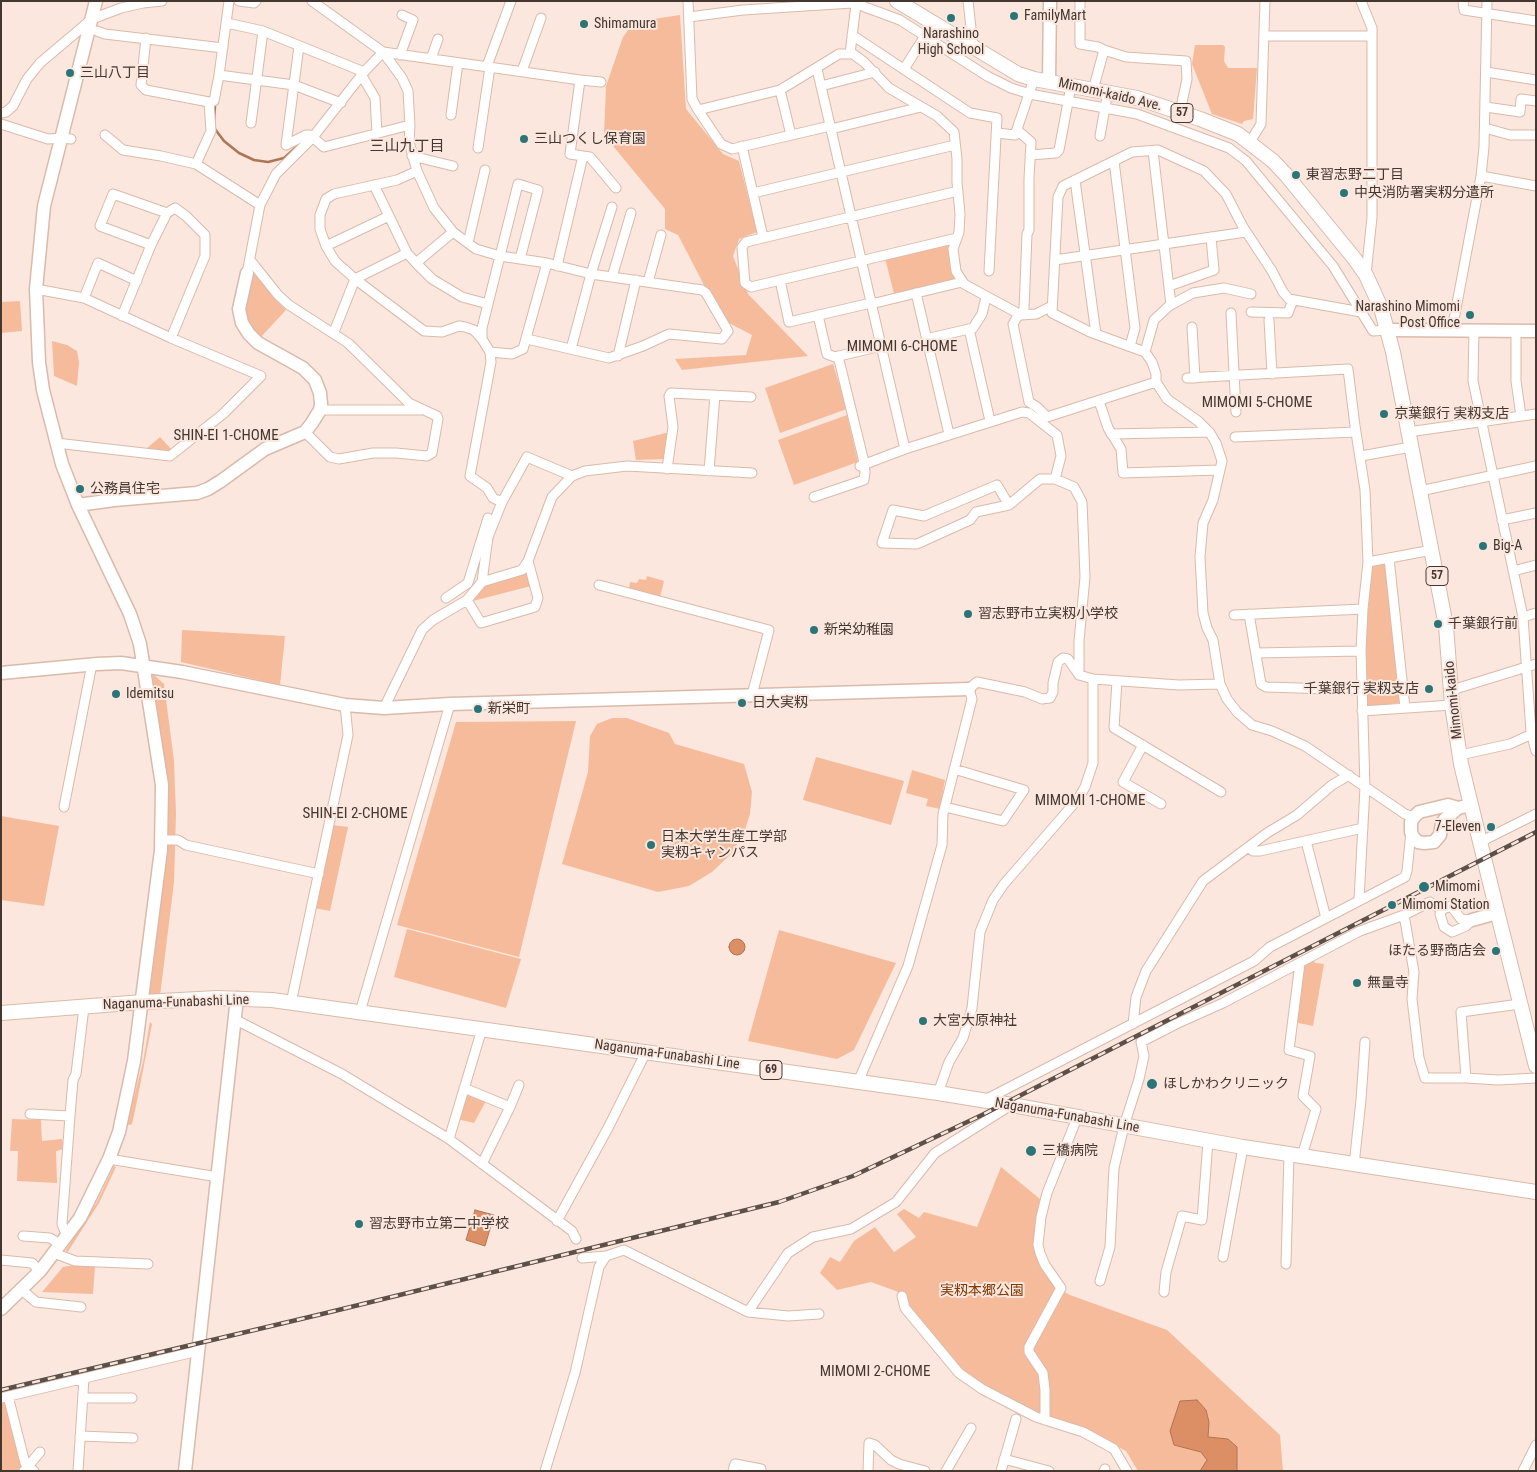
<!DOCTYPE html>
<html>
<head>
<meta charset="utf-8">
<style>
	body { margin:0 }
	#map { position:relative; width:1537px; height:1472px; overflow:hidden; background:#fbe7dd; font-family:"Roboto Condensed",sans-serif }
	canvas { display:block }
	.frame { position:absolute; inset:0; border:2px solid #433730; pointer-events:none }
</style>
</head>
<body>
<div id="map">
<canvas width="1537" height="1472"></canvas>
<div class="frame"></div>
</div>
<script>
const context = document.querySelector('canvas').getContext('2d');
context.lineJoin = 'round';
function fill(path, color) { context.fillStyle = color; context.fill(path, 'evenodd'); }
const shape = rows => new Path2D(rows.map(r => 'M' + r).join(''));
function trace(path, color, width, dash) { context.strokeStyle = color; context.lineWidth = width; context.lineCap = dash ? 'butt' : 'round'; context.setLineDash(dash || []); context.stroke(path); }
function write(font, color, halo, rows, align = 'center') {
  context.font = font + ' "Roboto Condensed","Noto Sans JP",sans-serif'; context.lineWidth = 4; context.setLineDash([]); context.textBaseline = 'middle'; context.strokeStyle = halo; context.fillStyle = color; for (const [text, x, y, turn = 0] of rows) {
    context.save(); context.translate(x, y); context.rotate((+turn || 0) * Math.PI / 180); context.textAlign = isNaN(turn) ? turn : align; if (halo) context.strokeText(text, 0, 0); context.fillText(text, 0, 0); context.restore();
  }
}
fill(shape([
	[680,15,686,109,723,154,739,161,757,232,739,239,733,256,748,294,808,356,682,370,675,359,746,355,752,335,729,323,704,285,678,235,665,229,665,209,604,135,606,86,623,37,634,22],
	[1195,45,1223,45,1225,47,1224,61,1228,68,1257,68,1253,119,1244,121,1242,124,1212,114,1192,64],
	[951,243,950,253,951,269,957,280,894,294,885,258],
	[255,273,274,298,286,310,260,338,251,331,243,311,250,277],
	[20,301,22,331,1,333,1,302],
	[52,341,67,345,77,351,79,362,77,386,54,376],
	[833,364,847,409,780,433,765,388],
	[847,415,858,462,794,485,778,440],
	[670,432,665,459,636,460,633,441],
	[160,437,173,451,170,453,146,449],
	[1386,563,1402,703,1367,706,1366,643,1371,566],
	[525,574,528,576,531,586,473,601,485,585],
	[647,576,664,581,660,597,629,589,630,582,637,583,639,579,646,580],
	[182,630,285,636,280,685,181,662],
	[153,674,164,684,174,761,176,814,174,882,160,996,147,996,153,969,159,911],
	[612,718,627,718,669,733,675,744,744,764,752,792,750,814,743,836,729,856,712,872,689,886,658,892,562,864,588,772,590,736,597,724],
	[576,721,519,957,397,925,456,722],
	[816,757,904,781,891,825,803,800],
	[912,770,945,780,940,809,926,806,928,799,906,793],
	[1,816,59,826,44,906,1,900],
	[332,825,348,827,330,911,314,908],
	[407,929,521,959,506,1008,394,977],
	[779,930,896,963,854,1050,837,1059,748,1041],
	[1313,959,1315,963,1324,964,1313,1026,1294,1022,1302,964],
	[150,1022,152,1024,136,1106,132,1124,129,1125,127,1124,143,1062],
	[465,1093,486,1101,474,1123,457,1119],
	[12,1119,41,1120,42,1141,62,1139,64,1149,56,1151,57,1183,17,1181,18,1151,10,1151],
	[114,1166,116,1167,99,1203,67,1253,66,1250,97,1202],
	[1001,1167,1040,1199,1035,1225,1034,1238,1036,1249,1042,1268,1055,1287,1070,1295,1167,1330,1280,1435,1283,1471,1138,1471,1126,1451,1085,1429,1049,1418,1011,1399,974,1379,962,1369,923,1322,908,1307,904,1294,871,1282,837,1290,820,1273,830,1257,840,1262,854,1241,875,1227,894,1252,916,1237,897,1214,904,1209,919,1218,924,1212,977,1227],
	[75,1265,95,1267,93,1294,42,1292,63,1267],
	[8,1401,26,1467,23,1471,1,1471,1,1402]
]), '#f6bb9b');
const water = shape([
	'729 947a8 8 0 1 1 16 0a8 8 0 1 1-16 0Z',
	[475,1210,494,1215,485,1246,466,1240,475,1210],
	[1197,1400,1206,1410,1209,1422,1208,1437,1228,1439,1237,1447,1237,1471,1200,1471,1207,1460,1201,1452,1174,1445,1170,1431,1180,1401,1197,1400]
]);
fill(water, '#dc8f65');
trace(water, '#ae7555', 1);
trace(shape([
	[214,121,215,106],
	[215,129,224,141,239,153,254,160,268,162,284,158,303,141]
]), '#ae7555', 2.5);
const street = shape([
	[239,1,254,3,256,1],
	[312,1,383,52,402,78,408,91,410,125,409,142,417,171,434,208,453,232,476,249,500,256,547,263,591,274,702,290,706,293,728,331,722,339,669,334,643,346,609,358,527,339],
	[688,1,692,99,698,110,721,144,732,149,830,126],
	[968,1,973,46],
	[1080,1,1080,44,1098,47,1104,50,1093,90],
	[1361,1,1372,28,1372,217,1366,275],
	[1463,1,1464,10,1536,21],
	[689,17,743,10,852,3,857,4,900,20,987,76,1011,88,1030,94,1137,114,1229,148,1246,161,1333,266,1373,331,1388,330],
	[227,23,263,31,364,72],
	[97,31,105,34,223,48],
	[852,35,970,113,997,118,989,271],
	[1264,36,1372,36],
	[146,38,141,85,146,90,209,102,211,131,196,164],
	[299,46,286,145,306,135,310,135,324,147,410,125],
	[1104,50,1126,57,1186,61,1187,79,1180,112],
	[850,54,856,4],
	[400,55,413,20,402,15],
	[431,59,438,39],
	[487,66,511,1],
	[817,69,905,449],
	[904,69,925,36],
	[522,71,541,18],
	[1486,72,1536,80],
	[219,75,294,85,341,103],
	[362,76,375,98,377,133],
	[580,80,601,82],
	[821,86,875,72],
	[780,90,791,135],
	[209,102,214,101,219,75,229,1],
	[1486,107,1520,112,1521,99,1536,101],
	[698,110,780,90,839,54,853,54,864,62,889,88,937,116,954,132,957,159,957,182,960,214,959,232,953,249,956,271,964,284,1021,315,1036,314,1052,306],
	[1,113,6,112,13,106,27,79,40,63,92,19,121,8,143,3,162,1],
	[451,115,458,63],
	[251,123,263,31],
	[1,124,48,139,62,138,71,139],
	[1485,128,1510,135,1536,135],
	[831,129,921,107],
	[1017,130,1031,142,1029,179,1029,230,1027,234,1024,309,1021,315],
	[997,133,1015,135,1034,79],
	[105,135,123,150,161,156,196,164,260,205],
	[1100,136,1106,102],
	[1250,142,1261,124,1265,1],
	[742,146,763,237],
	[478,148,490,67],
	[1153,151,1171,305],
	[1030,155,1056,153,1059,150,1071,86],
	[412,156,453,166],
	[583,156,590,157,616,188],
	[1114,161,1135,328,1130,346],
	[417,171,397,180,334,194,326,199,320,215,320,229,326,246,335,261,355,279,424,331,442,332,459,326,465,327,474,330,482,339],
	[1481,176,1536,186],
	[1075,180,1096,334],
	[374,185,407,253,416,263,432,279,462,297,488,304],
	[753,193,955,145],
	[957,238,751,287,745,283,742,247,746,242,958,191],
	[468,243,485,170],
	[151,245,100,226,113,194,167,213],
	[326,246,389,216],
	[250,260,278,295,289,305,348,343,409,403,437,416,438,419,432,453,427,456,396,453,373,453,339,459,330,457,305,432],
	[1055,260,1246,232],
	[416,263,453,232],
	[247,273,260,205,276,174,313,137,364,72,383,52,580,80,570,154,583,156,557,266],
	[612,277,631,213],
	[780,280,789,322,871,303],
	[648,282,661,235],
	[1169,286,1214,270,1211,237],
	[36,289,84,298,171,338,261,376,223,414,170,456,56,443],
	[916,293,949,434],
	[84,298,98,263,137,281],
	[871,304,962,282],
	[1251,312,1288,313,1293,300],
	[1231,313,1236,412],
	[1019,314,1013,324,1029,402,1037,407,1047,417,1156,382,1167,399,1198,421,1210,433,1216,443,1222,461,1213,500,1203,523,1200,557,1203,613,1207,628,1213,640,1220,684],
	[818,315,827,354,835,357,881,346],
	[122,316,151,245,167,213,175,208,186,216,205,235,205,256,171,338],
	[1269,320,1272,374],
	[1192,327,1195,378],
	[969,329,990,421],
	[1452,330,1481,176,1484,147,1487,1],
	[1474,330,1473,381,1523,617,1531,732,1536,751],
	[1516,330,1516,381,1521,416],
	[334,332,355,279,407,253],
	[926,339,973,328,982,314,986,297],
	[571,349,591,274,612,207],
	[490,352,512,354,523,349,547,263],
	[1145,352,1090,332,1052,313,1058,197,1063,186,1132,152,1158,150,1204,171,1226,194,1243,227,1272,271,1283,292,1289,299,1361,312],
	[618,356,636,280],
	[1187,378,1348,369,1355,426,1365,490,1368,562],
	[1156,382,1156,374,1152,362,1145,352,1154,320,1169,306,1193,293,1224,288,1251,294],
	[1099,401,1108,428,1121,449,1123,473,1220,470],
	[320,410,420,410],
	[1408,432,1536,414],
	[1111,434,1209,432],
	[1235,437,1356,432],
	[1361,456,1411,447],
	[860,466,905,449,1022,412,1029,413,1057,435,1061,456,1055,479],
	[667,469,673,427,669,396,671,393,751,397],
	[709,471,715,395],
	[1420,491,1536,466],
	[814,497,864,480,865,472,863,458,838,356],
	[502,502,493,498,487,488,470,476,491,362,490,352,482,339,482,328,518,184,538,190,520,259],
	[1009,505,997,485,924,516,893,510,882,543,917,544,970,520,976,512,1009,505,1040,479,1055,479,1074,487,1082,502,1085,577,1079,641,1079,675],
	[1502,520,1536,513],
	[1389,558,1405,708],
	[1513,571,1536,565],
	[482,582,488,537,502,502,527,457,572,476],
	[599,585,769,630,752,695],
	[446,598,468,583,488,518],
	[467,600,481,623,535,607,538,598,528,561],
	[1249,614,1261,684,1266,687,1361,690],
	[1234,615,1363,609],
	[1523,617,1536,613],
	[1256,653,1361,651],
	[1117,681,1114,728,1221,792],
	[1452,690,1536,664],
	[384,708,422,630,433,620,467,600,482,582,522,570,528,561,552,497,572,476,585,471,627,466,752,473],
	[1362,711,1452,705],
	[1143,745,1123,782,1161,804],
	[1460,755,1510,744,1532,734],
	[64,807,92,664],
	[945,807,1003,821,1024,790,954,769],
	[162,840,178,840,186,845,319,874],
	[1306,841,1326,918],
	[1480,842,1536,814],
	[1248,847,1253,851,1260,851,1363,828],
	[1359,900,1365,787,1361,651,1363,609,1368,562,1432,550],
	[1451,906,1461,919,1472,920,1466,926,1452,932,1444,927,1440,914,1443,909,1451,906],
	[1404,915,1414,972,1412,999,1419,1058,1425,1078,1466,1078],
	[1300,963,1289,1050,1310,1056,1303,1096,1316,1109,1302,1156],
	[291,1003,348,735,345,705],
	[1520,1004,1461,1012,1466,1078,1498,1080,1536,1078],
	[360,1012,450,704],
	[234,1019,342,1074,449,1139,572,1231,576,1239],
	[1133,1024,1136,997,1146,971,1203,881,1267,833,1297,815,1332,785,1349,775],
	[858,1082,908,966,942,845,943,814,972,699,969,689,977,682,1025,692,1042,699,1050,698,1053,692,1053,683,1058,662,1063,658,1068,659,1079,675,1093,679,1179,685,1220,684,1227,699,1237,712,1252,725,1272,731,1305,746,1405,814,1414,817],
	[464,1088,510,1107,482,1164],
	[938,1093,949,1062,963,1038,972,1008,980,932,993,900,1004,884,1078,799,1085,787,1093,763,1093,679],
	[983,1101,1254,961,1270,947,1405,877,1407,871,1411,832],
	[510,1107,519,1085],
	[30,1114,70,1116],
	[449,1139,482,1029],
	[109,1159,218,1177],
	[1354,1165,1361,1100,1365,1042],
	[557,1221,608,1128,646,1052],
	[23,1236,50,1238,61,1245],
	[67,1237,62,1224,70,1116,73,1080,76,1074,84,1007],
	[54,1253,75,1261,148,1264],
	[1223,1257,1243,1147],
	[582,1258,606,1256,624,1250,748,1312,788,1316,819,1314],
	[1,1260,32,1263,40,1271],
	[1286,1264,1289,1154],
	[1100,1281,1110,1247,1114,1168,1124,1126,1139,1079,1144,1056,1141,1042,1176,1024,1223,1003,1360,931,1404,915,1430,902,1442,910],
	[22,1290,36,1302,81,1307],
	[1164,1292,1166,1272,1182,1216,1202,1220,1208,1141],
	[902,1296,905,1308,959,1373,982,1389,1036,1417,1083,1432,1105,1444,1114,1449,1127,1471],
	[748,1312,788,1253,813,1237,851,1229,896,1202,935,1153,1011,1105],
	[8,1396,25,1463,34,1471],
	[1,1398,198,1351],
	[83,1398,132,1398],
	[1045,1420,1045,1390,1043,1373,1029,1352,1029,1347,1061,1288,1045,1265,1040,1253,1038,1245,1041,1217,1047,1193,1077,1118],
	[80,1436,133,1438],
	[1004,1459,1049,1471],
	[24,1471,40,1452],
	[78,1471,84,1378],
	[545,1471,575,1373,599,1267,606,1256],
	[733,1471,735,1464,761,1469,761,1471],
	[868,1471,869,1443,875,1445,891,1460,899,1464,925,1471],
	[946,1471,971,1428],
	[1001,1471,1016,1419],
	[1104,1471,1105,1469],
	[1523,1471,1536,1445]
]);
const secondary = shape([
	[1049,81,1050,1],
	[1388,330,1536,331],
	[78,505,114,500,197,493,208,489,221,481,265,449,305,432,312,423,320,410,321,404,320,393,315,380,303,368,258,343,249,334,242,323,239,309,247,273],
	[1,673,97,664,121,663,182,672,345,705,384,708,450,704,969,689],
	[1458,808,1445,819,1442,823,1440,835,1434,842,1424,843,1418,842,1413,837,1411,832,1411,822,1414,817,1419,812,1448,805,1458,808,1471,805],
	[1472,920,1497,913],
	[1,1309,40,1271,80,1218,109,1159,119,1132,134,1061,161,850,162,785,140,644,130,614,78,505,62,464,43,390,39,362,36,289,44,206,96,1],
	[185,1471,237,998]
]);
const primary = shape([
	[897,1,1018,74,1034,79,1137,98,1200,119,1238,134,1273,161,1287,176,1354,258,1366,275,1381,308,1393,352,1446,626,1452,705,1461,764,1496,907,1536,1066],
	[1,1013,143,1002,217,998,272,1000,938,1093,1012,1105,1243,1147,1536,1192]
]);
trace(street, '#dabaaa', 11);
trace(secondary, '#dabaaa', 15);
trace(primary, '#dabaaa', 16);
trace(street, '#fff', 9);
trace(secondary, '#fff', 12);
trace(primary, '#fff', 14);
const rail = shape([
	[1,1390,322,1314,779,1202,853,1176,982,1115,1536,832]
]);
trace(rail, '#5d5048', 4.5);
trace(rail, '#fbe7dd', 2.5, [8]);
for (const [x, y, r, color] of [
	[1014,16,5,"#2b7578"],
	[951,18,5,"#2b7578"],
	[584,24,5,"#2b7578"],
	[70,73,5,"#2b7578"],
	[524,139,5,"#2b7578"],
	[1296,175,5,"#2b7578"],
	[1344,193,5,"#2b7578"],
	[1470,315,5,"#2b7578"],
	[1384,414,5,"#2b7578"],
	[80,489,5,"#2b7578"],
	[1483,546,5,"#2b7578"],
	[968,614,5,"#2b7578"],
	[1438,624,5,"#2b7578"],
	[814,630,5,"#2b7578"],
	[1429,689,5,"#2b7578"],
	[116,694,5,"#2b7578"],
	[742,703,5,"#2b7578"],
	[478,709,5,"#2b7578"],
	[1491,827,5,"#2b7578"],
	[651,845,5,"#2b7578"],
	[1424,887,6,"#2b7578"],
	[1392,905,5,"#2b7578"],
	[1496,951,5,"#2b7578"],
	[1357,983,5,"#2b7578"],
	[923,1021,5,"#2b7578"],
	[1152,1084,6,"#2b7578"],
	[1031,1151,6,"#2b7578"],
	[359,1224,5,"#2b7578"]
]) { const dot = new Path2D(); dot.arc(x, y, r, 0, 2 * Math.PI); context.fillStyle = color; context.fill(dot); trace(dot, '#fbe7dd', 2); }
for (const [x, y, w] of [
	[1182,113,22],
	[1437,576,22],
	[771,1070,22]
]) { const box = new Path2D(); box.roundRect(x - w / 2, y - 9.5, w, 19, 4); context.fillStyle = '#fbe7dd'; context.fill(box); trace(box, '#433730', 1); }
write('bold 12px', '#433730', null, [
	["57",1182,113],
	["57",1437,576],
	["69",771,1070]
]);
write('14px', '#433730', '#fbe7dd', [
	["FamilyMart",1024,16],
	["Shimamura",594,24],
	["Narashino",951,34,"center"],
	["High School",951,50,"center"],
	["三山八丁目",80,73],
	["三山つくし保育園",534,139],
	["東習志野二丁目",1306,175],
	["中央消防署実籾分遣所",1354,193],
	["Narashino Mimomi",1460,307,"right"],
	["Post Office",1460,323,"right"],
	["京葉銀行 実籾支店",1394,414],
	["公務員住宅",90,489],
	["Big-A",1493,546],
	["習志野市立実籾小学校",978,614],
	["千葉銀行前",1448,624],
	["新栄幼稚園",824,630],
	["千葉銀行 実籾支店",1419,689,"right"],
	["Idemitsu",126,694],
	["日大実籾",752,703],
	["新栄町",488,709],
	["7-Eleven",1481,827,"right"],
	["日本大学生産工学部",661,837],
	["実籾キャンパス",661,853],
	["Mimomi",1435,887],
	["Mimomi Station",1402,905],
	["ほたる野商店会",1486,951,"right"],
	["無量寺",1367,983],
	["大宮大原神社",933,1021],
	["ほしかわクリニック",1163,1084],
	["三橋病院",1042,1151],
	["習志野市立第二中学校",369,1224]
], 'left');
write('14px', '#433730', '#fbe7dd', [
	["Mimomi-kaido Ave.",1110,95,13],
	["Mimomi-kaido",1454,700,-96],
	["Naganuma-Funabashi Line",176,1003,-2],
	["Naganuma-Funabashi Line",667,1055,8],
	["Naganuma-Funabashi Line",1067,1116,10]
]);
write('14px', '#803a07', '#fbe7dd', [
	["実籾本郷公園",982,1291]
]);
write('15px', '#433730', '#fbe7dd', [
	["三山九丁目",407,147],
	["MIMOMI 6-CHOME",902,347],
	["MIMOMI 5-CHOME",1257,403],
	["SHIN-EI 1-CHOME",226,436],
	["MIMOMI 1-CHOME",1090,801],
	["SHIN-EI 2-CHOME",355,814],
	["MIMOMI 2-CHOME",875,1372]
]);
</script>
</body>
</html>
